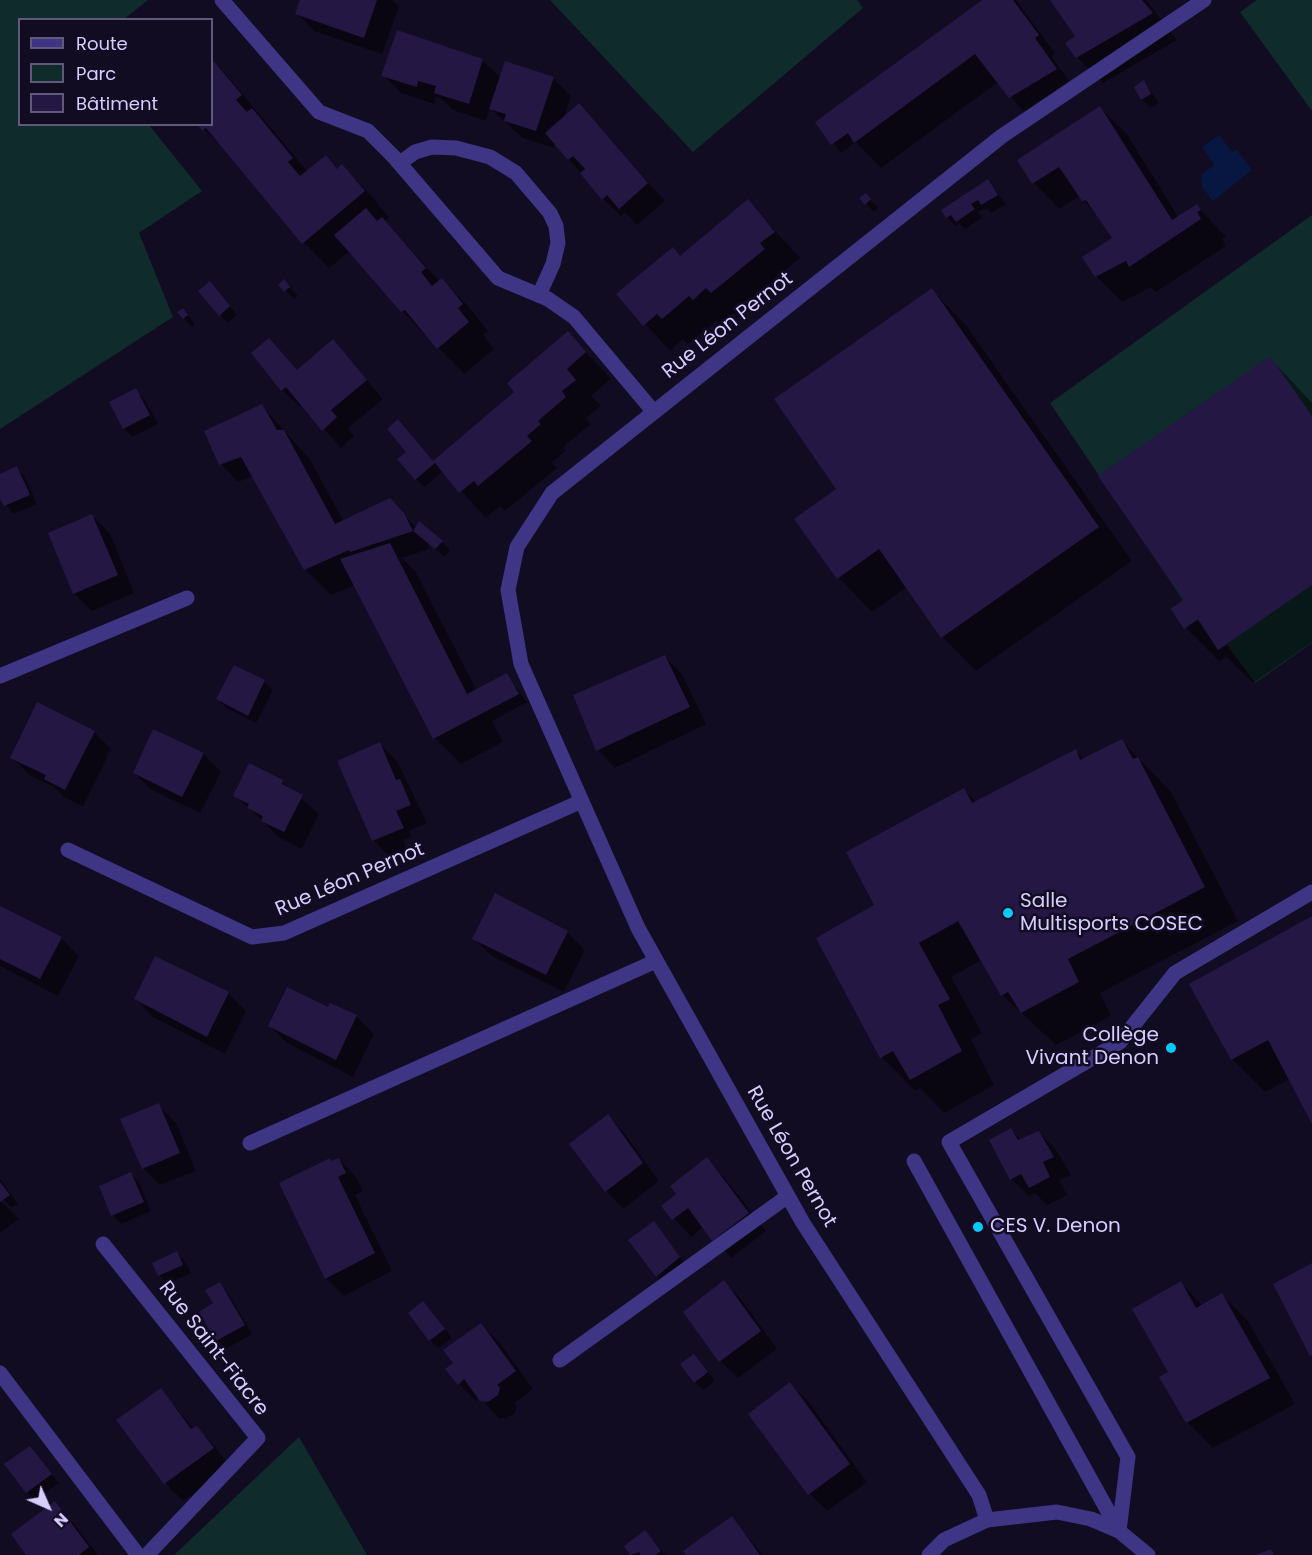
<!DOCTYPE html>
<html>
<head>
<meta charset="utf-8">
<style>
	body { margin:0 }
	#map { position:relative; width:1312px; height:1555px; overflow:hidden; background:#120c22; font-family:Poppins,sans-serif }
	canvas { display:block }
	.legend { position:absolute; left:18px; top:18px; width:195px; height:108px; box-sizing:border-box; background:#120c22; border:2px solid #61597a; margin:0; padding:8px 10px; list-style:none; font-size:18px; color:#d7cdff }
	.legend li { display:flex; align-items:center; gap:12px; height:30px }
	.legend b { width:30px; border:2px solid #61597a }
	.north { position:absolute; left:18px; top:1477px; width:60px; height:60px; -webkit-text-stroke:4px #120c22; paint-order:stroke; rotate:135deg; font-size:16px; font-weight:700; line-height:24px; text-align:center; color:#d7cdff }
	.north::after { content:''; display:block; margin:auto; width:21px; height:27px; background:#d7cdff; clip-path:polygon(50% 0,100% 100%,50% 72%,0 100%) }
</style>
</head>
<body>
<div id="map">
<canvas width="1312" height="1555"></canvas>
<ul class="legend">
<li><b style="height:8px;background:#3e3584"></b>Route</li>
<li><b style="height:16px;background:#0f2b2c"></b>Parc</li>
<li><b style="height:16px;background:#241744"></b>Bâtiment</li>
</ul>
<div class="north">N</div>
</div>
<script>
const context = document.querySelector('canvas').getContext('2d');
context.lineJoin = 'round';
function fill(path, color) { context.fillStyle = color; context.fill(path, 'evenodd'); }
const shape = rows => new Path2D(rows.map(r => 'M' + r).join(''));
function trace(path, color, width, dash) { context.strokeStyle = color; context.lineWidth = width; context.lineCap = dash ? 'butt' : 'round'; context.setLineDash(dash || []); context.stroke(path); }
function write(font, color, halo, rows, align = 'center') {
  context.font = font + ' Poppins,sans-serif'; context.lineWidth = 5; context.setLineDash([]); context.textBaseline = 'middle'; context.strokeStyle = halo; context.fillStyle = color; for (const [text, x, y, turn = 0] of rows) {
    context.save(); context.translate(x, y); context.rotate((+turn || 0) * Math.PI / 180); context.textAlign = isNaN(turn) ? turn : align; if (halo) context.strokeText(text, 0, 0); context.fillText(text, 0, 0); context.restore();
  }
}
fill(shape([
	[0,0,148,0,124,19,20,20,20,124,149,125,202,191,139,233,173,317,0,429],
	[550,0,857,0,863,8,693,152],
	[1257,0,1312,0,1312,111,1240,12],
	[1312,215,1312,643,1255,683,1227,645,1218,650,1198,620,1184,629,1171,609,1183,600,1050,403],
	[299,1437,367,1555,174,1555]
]), '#0f2b2c');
fill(shape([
	[1219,135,1232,152,1236,149,1252,170,1213,201,1202,187,1201,175,1214,165,1202,147]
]), '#071741');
fill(shape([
	[302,0,392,0,399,6,382,54,314,31,297,13],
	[980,0,1016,0,1055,53,1052,57,1073,87,1027,115,998,82,881,168,856,142,841,153,817,122,982,2],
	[1052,0,1146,0,1177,40,1103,83,1077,57,1077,37],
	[212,58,308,172,325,157,338,170,342,166,368,192,389,217,385,221,440,282,442,280,468,306,488,331,483,335,494,349,464,374,402,311,350,251,329,268,303,242,231,155,198,124,212,124],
	[482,60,501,78,553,78,571,96,564,118,579,105,665,201,637,225,625,212,621,216,603,199,555,143,554,148,523,138,490,108,486,121,453,110,442,99,436,97,434,104,401,93,383,75],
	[1144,82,1159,103,1151,108,1142,99],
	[1100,108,1126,133,1179,218,1197,206,1226,237,1222,239,1226,246,1156,292,1151,287,1122,302,1096,276,1114,238,1100,218,1080,196,1059,209,1034,183,1019,160],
	[988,180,1006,204,991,213,987,208,978,212,982,218,965,229,959,223,955,226,947,217],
	[866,195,878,208,874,212,866,204],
	[748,201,800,258,785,270,790,275,738,318,733,313,720,325,716,321,688,344,683,339,670,351,618,294,680,257],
	[284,282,298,296,294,299,280,285],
	[932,290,965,324,1132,561,976,671,943,637,907,587,872,612,839,578,796,519,838,489],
	[218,292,237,315,228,323,220,315],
	[183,310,191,319,195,324,192,327,184,318],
	[568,333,611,379,591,396,601,406,586,418,591,424,563,447,566,451,552,462,557,468,505,511,500,506,486,518,443,471,424,487,416,479,398,421,434,462,516,392],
	[269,340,298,371,333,341,383,399,348,428,354,436,341,448,303,405,300,407,282,390],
	[1270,358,1312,403,1312,642,1253,683,1226,656,1219,661,1186,628,1186,601],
	[135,390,144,398,158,424,132,437,124,428],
	[262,406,309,458,344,522,390,500,417,528,442,542,450,550,444,557,427,541,429,549,402,558,415,571,477,691,507,675,527,702,492,721,503,742,461,764,435,738,355,585,331,595,305,569,253,476,238,482,221,464],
	[17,468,25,477,37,504,13,514,0,495,0,475],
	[92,516,110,533,134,593,92,611,74,594,50,534],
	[665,657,682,674,706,724,615,768,598,750,575,696],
	[234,667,264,682,273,690,256,723,226,708,218,699],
	[154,731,204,754,221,772,200,813,152,790,134,773],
	[94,732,111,749,83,807,64,797,54,787,29,775,12,757],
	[1122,741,1171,792,1238,921,1100,993,1111,1016,1056,1045,1002,995,982,960,951,977,982,1033,971,1039,994,1085,944,1113,920,1088,915,1091,882,1057,818,939,876,906,964,790,976,802,1075,750,1085,760],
	[380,744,397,761,427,823,409,831,411,836,403,840,407,851,391,858,373,840],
	[282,782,319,814,302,849,280,838,235,795],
	[496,895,567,932,585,950,564,992,492,956,474,939],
	[0,908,61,938,79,956,58,996,0,966],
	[1312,918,1312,1120,1290,1079,1265,1092,1232,1059],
	[228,993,246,1011,225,1054,153,1017,135,999],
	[328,1009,356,1016,374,1034,353,1077,287,1043,270,1026],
	[158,1105,176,1123,196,1171,160,1185,143,1168],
	[608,1116,625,1134,659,1181,623,1209,606,1191],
	[1011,1130,1022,1140,1039,1132,1056,1150,1071,1175,1059,1180,1067,1195,1047,1205,1035,1193,1029,1196,1011,1179],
	[339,1159,356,1177,363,1191,355,1195,392,1271,344,1296,326,1278,332,1162],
	[707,1159,724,1177,766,1231,731,1258,703,1227,691,1237,663,1206,678,1194],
	[131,1174,139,1182,151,1211,121,1224,113,1215],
	[0,1179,18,1204,12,1208,0,1196],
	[0,1200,19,1219,0,1233],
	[654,1223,688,1267,665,1284,657,1276],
	[177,1253,185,1261,191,1273,168,1284,159,1275],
	[724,1282,742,1300,777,1349,738,1378,720,1361],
	[1181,1283,1203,1306,1222,1295,1248,1321,1295,1404,1213,1448,1187,1422,1170,1373],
	[219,1284,228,1293,252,1334,226,1349,217,1340,201,1312,215,1304],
	[431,1312,452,1338,438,1348,430,1340],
	[481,1325,499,1342,533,1389,514,1403,517,1407,515,1413,506,1419,499,1418,480,1398,476,1401,459,1384,455,1364],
	[702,1364,715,1381,703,1390,695,1382],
	[790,1384,808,1401,867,1482,827,1511,810,1494,750,1414],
	[161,1390,194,1429,196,1427,214,1445,230,1467,183,1501,165,1483,118,1420],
	[30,1448,59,1483,35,1500,27,1492],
	[55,1503,72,1521,98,1555,28,1555],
	[731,1517,763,1555,687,1555],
	[644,1532,653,1540,665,1555,632,1555,626,1546]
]), '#0007');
fill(shape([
	[300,0,377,0,364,38,295,14],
	[982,0,1013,0,1039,35,1035,38,1057,69,1009,98,975,54,854,143,848,133,831,145,815,122],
	[1050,0,1142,0,1153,13,1076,58,1065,43,1075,36],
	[397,30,483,59,469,104,434,93,436,86,418,81,417,87,381,76],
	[212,59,242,95,236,100,247,112,252,108,293,158,288,162,300,176,326,155,337,169,342,164,365,191,302,244,206,128,202,131,197,124,212,124],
	[505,61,554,77,536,131,504,121,506,114,489,109],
	[1144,80,1151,94,1141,100,1134,87],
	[579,103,648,183,619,209,607,195,602,200,580,173,585,169,573,156,568,160,545,133],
	[1100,106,1172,220,1197,204,1201,210,1197,212,1201,219,1129,267,1126,261,1095,277,1082,257,1112,238,1086,200,1082,201,1059,167,1032,184,1017,160],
	[988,179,998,195,981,205,978,200,971,204,975,209,956,222,951,215,946,218,941,210],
	[866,193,871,199,865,205,859,198],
	[748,199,775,232,760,243,765,249,711,293,706,288,693,300,689,296,662,319,657,314,643,326,616,294,673,247,680,256],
	[366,208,377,221,382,217,426,268,421,272,432,286,442,278,463,304,458,308,469,322,437,349,405,310,401,312,334,235],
	[284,279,290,287,284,292,278,285],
	[210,281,230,306,219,316,198,291],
	[932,288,1099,527,941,638,879,549,837,579,794,519,836,489,774,399],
	[183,308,188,315,183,319,177,312],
	[568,331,586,352,567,369,576,380,562,391,566,397,538,421,541,424,527,436,532,441,478,486,474,481,459,493,435,463,415,480,397,459,406,452,387,429,398,419,433,461,514,392,507,383],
	[269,338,297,370,333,339,367,380,331,410,337,417,322,431,286,387,281,391,251,353],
	[1270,356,1312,416,1312,585,1218,650,1198,619,1184,629,1171,609,1184,600,1098,476],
	[136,388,150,415,123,429,109,402],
	[262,404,277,430,284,430,335,524,390,498,404,513,413,531,350,552,349,550,304,570,241,457,219,465,204,431],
	[17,466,30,495,4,506,0,499,0,474],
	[92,514,118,575,73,594,48,533],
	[419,521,443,541,435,549,413,531],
	[390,543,467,694,507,673,519,694,433,739,340,559],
	[665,655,690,707,596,751,573,695],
	[234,665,265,680,248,716,216,699],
	[37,702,95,731,65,790,44,779,46,775,10,758],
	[153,729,204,753,182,797,133,773],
	[1122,739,1133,759,1138,757,1205,887,1068,959,1079,982,1021,1013,1008,992,1001,996,958,921,919,943,950,999,938,1005,962,1051,910,1080,893,1051,880,1058,816,938,874,905,846,852,964,788,972,803,1076,749,1080,760],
	[380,742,396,780,400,779,411,805,396,811,404,828,372,841,337,761],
	[249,763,283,780,282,784,303,795,284,832,261,821,263,816,247,808,249,804,233,796],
	[495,893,568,931,546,975,472,939],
	[0,906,62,937,40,979,0,959],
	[1312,916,1312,1124,1268,1040,1231,1060,1189,984],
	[155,956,229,992,207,1037,134,999],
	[287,987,328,1007,330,1003,357,1015,336,1060,268,1026],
	[159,1103,180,1153,142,1169,120,1119],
	[608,1114,643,1163,605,1192,569,1144],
	[1011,1128,1018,1140,1039,1131,1054,1157,1043,1162,1050,1177,1029,1188,1021,1174,1010,1180,989,1140],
	[707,1157,749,1213,712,1241,688,1208,672,1220,661,1206,676,1194,670,1186],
	[330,1158,331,1161,339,1158,346,1173,338,1177,375,1253,325,1279,279,1183],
	[131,1172,144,1202,111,1216,99,1186],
	[0,1182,10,1195,0,1202],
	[654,1221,680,1257,656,1277,628,1240],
	[177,1251,183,1265,158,1276,152,1263],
	[1312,1263,1312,1355,1310,1356,1273,1284],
	[724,1280,761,1331,719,1362,683,1312],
	[1181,1281,1196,1308,1222,1293,1270,1378,1186,1423,1159,1377,1168,1372,1132,1309],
	[220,1282,245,1325,216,1341,199,1312,213,1303,205,1290],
	[423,1301,445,1329,429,1341,408,1313],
	[481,1323,516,1371,497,1385,500,1388,498,1395,488,1402,480,1401,464,1379,458,1385,445,1369,453,1363,443,1350],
	[694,1354,708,1372,694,1383,680,1364],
	[790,1382,850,1464,808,1495,748,1414],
	[161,1388,191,1429,197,1426,214,1448,164,1484,116,1420],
	[30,1446,52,1474,26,1493,4,1464],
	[55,1501,89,1547,79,1555,26,1555,11,1534],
	[732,1516,760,1555,686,1555,683,1551],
	[645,1530,661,1551,656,1555,641,1555,639,1552,630,1555,624,1546],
	[1271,1549,1274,1555,1256,1555]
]), '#241744');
trace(shape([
	[222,0,319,112,368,131,394,157,498,278,548,299,574,317,653,411],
	[400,163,415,152,432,147,456,148,490,157,516,173,550,213,556,226,558,243,553,264,539,295],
	[0,676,187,598],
	[68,850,252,937,284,933,582,801],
	[250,1143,656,961],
	[914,1161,1119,1531],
	[103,1244,258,1438,147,1555],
	[560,1360,788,1196],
	[0,1373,138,1555],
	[987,1520,979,1495,803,1223,638,928,521,664,508,590,517,547,552,493,1002,136,1204,0],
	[1119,1531,1128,1457,949,1142,1120,1042,1175,973,1312,892],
	[929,1555,944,1540,987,1520,1057,1512,1091,1519,1119,1531,1148,1555]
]), '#3e3584', 15);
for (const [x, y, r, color] of [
	[1008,913,6,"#00cbf8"],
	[1171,1048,6,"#00cbf8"],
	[978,1227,6,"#00cbf8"]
]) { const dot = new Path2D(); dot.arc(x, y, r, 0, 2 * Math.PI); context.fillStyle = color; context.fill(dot); trace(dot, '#120c22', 2); }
write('20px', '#d7cdff', '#120c22', [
	["Rue Léon Pernot",728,326,-38],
	["Rue Léon Pernot",350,880,-23],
	["Rue Léon Pernot",791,1157,60],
	["Rue Saint-Fiacre",213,1349,52]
]);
write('20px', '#d7cdff', '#120c22', [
	["Salle",1020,902],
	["Multisports COSEC",1020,925],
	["Collège",1159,1036,"right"],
	["Vivant Denon",1159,1059,"right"],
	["CES V. Denon",990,1227]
], 'left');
</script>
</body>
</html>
